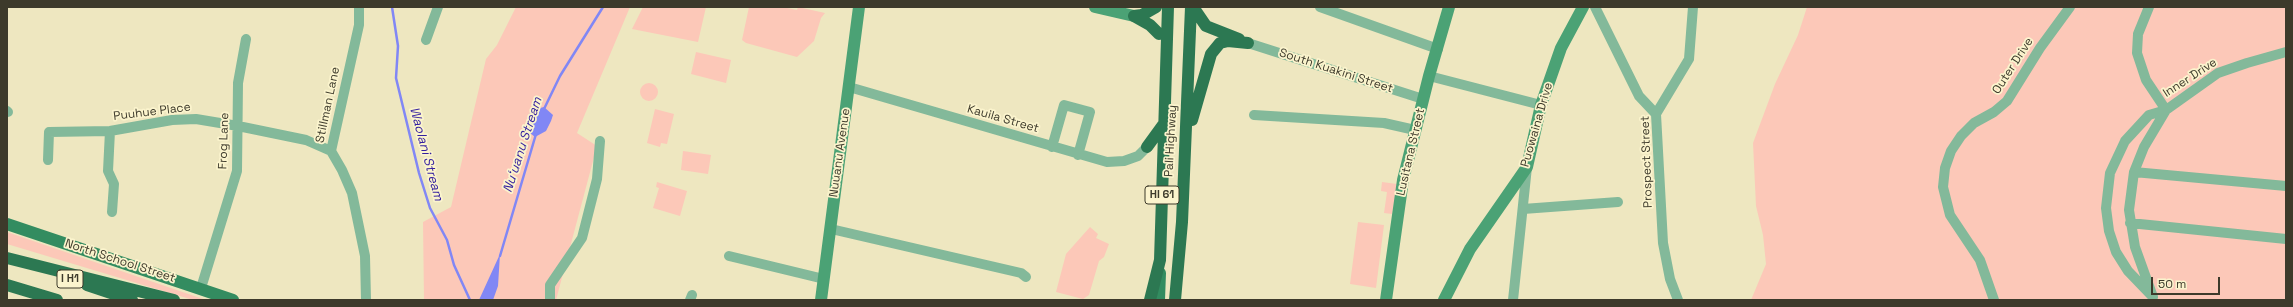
<!DOCTYPE html>
<html>
<head>
<meta charset="utf-8">
<style>
	body { margin:0 }
	#map { position:relative; width:2293px; height:307px; overflow:hidden; background:#eee7c0; font-family:"Space Grotesk",sans-serif }
	canvas { display:block }
	.frame { position:absolute; inset:0; border:8px solid #3d3a2b; pointer-events:none }
	.scale { position:absolute; left:2151px; top:277px; width:69px; height:18px; box-sizing:border-box; border:2px solid #3d3a2b; border-top:0; padding-left:5px; font-size:12px; line-height:14px; white-space:nowrap; color:#3d3a2b; -webkit-text-stroke:3px #fbf4cd; paint-order:stroke }
</style>
</head>
<body>
<div id="map">
<canvas width="2293" height="307"></canvas>
<div class="frame"></div>
<div class="scale">50 m</div>
</div>
<script>
const context = document.querySelector('canvas').getContext('2d');
context.lineJoin = 'round';
function fill(path, color) { context.fillStyle = color; context.fill(path, 'evenodd'); }
const shape = rows => new Path2D(rows.map(r => 'M' + r).join(''));
function trace(path, color, width, dash) { context.strokeStyle = color; context.lineWidth = width; context.lineCap = dash ? 'butt' : 'round'; context.setLineDash(dash || []); context.stroke(path); }
function write(font, color, halo, rows, align = 'center') {
  context.font = font + ' "Space Grotesk",sans-serif'; context.lineWidth = 3.5; context.setLineDash([]); context.textBaseline = 'middle'; context.strokeStyle = halo; context.fillStyle = color; for (const [text, x, y, turn = 0] of rows) {
    context.save(); context.translate(x, y); context.rotate((+turn || 0) * Math.PI / 180); context.textAlign = isNaN(turn) ? turn : align; if (halo) context.strokeText(text, 0, 0); context.fillText(text, 0, 0); context.restore();
  }
}
fill(shape([
	[516,7,630,7,577,133,597,146,556,300,424,300,423,222,451,207,486,59,497,45],
	[643,7,706,7,698,42,632,29],
	[749,7,782,7,797,10,798,7,825,13,821,18,814,41,797,57,746,43,742,40],
	[1807,7,2286,7,2286,300,1751,300,1766,264,1763,235,1756,206,1753,143,1775,84,1798,35],
	[696,52,731,60,726,83,691,74],
	'640 92a9 9 0 1 1 18 0a9 9 0 1 1-18 0Z',
	[655,109,674,114,667,144,661,143,660,147,647,143],
	[683,151,711,155,708,174,681,170],
	[657,182,687,191,680,216,653,208,659,188,656,187],
	[1382,182,1397,184,1392,214,1384,213,1387,192,1381,191],
	[1358,222,1384,225,1376,288,1350,284],
	[1090,227,1098,234,1096,238,1109,244,1104,257,1099,261,1089,295,1083,299,1056,292,1066,254],
	[7,232,206,300,193,300,7,244]
]), '#fcc8b8');
fill(shape([
	[544,107,553,115,551,121,546,131,535,137,530,133,527,118,532,110],
	[500,254,498,286,493,300,479,300]
]), '#8187f5');
trace(shape([
	[392,7,398,46,396,78,419,173,430,208,447,240,454,265,470,300],
	[544,109,560,76,603,7],
	[500,256,536,134]
]), '#8187f5', 2.5);
trace(shape([
	[359,7,359,25,331,151,342,170,352,193,365,256,366,300],
	[1320,7,1438,49],
	[1595,7,1639,96,1656,114],
	[2149,7,2138,34,2137,53,2146,80,2166,110,2149,115,2125,141,2110,173,2106,208,2109,231,2116,252,2128,271,2153,297],
	[426,40,438,7],
	[1248,43,1423,99],
	[1429,76,1541,105],
	[849,87,1107,162,1124,161,1138,156,1147,147],
	[7,111,8,112],
	[1254,115,1384,123,1415,130],
	[110,131,108,171,114,184,112,212],
	[1052,147,1064,105,1090,112,1078,155],
	[48,160,49,132,110,131,172,120,196,119,238,126,306,140,331,151],
	[2134,172,2286,186],
	[1523,209,1618,202],
	[2130,223,2286,239],
	[831,229,1021,273,1026,277],
	[729,256,824,279],
	[201,288,237,171,238,83,246,39],
	[2153,297,2135,247,2129,210,2134,172,2144,147,2166,110,2218,73,2247,63,2286,52],
	[550,300,550,285,582,238,597,179,600,141],
	[690,300,692,295],
	[1513,300,1527,167],
	[1678,300,1670,279,1663,243,1656,114,1689,59,1693,7],
	[1994,300,1980,260,1950,215,1943,187,1945,168,1951,151,1961,136,1974,123,1994,112,2007,101,2040,48,2070,7]
]), '#83b99a', 10);
trace(shape([
	[1095,7,1134,16],
	[821,300,859,7],
	[1386,300,1403,180,1429,76,1449,7],
	[1444,300,1470,249,1527,167,1541,105,1561,48,1583,7]
]), '#4ba275', 12);
trace(shape([
	[7,224,233,300],
	[1159,300,1160,273]
]), '#338c60', 12);
trace(shape([
	[1193,7,1206,26,1239,39],
	[1134,16,1150,25,1159,34],
	[1134,16,1142,15,1156,7],
	[1192,120,1211,54,1220,43,1228,41,1248,43],
	[1147,147,1163,125],
	[7,258,174,300],
	[7,285,57,300],
	[87,285,132,300],
	[1150,300,1160,260,1168,7],
	[1175,300,1182,222,1191,7]
]), '#2c7852', 12);
for (const [x, y, w] of [
	[1162,195,34],
	[70,279,26]
]) { const box = new Path2D(); box.roundRect(x - w / 2, y - 9, w, 18, 3); context.fillStyle = '#fbf4cd'; context.fill(box); trace(box, '#3d3a2b', 1); }
write('bold 11px', '#3d3a2b', null, [
	["HI 61",1162,195],
	["I H1",70,279]
]);
write('12px', '#3d3a2b', '#fbf4cd', [
	["Outer Drive",2013,66,-57],
	["South Kuakini Street",1336,71,18],
	["Inner Drive",2190,78,-33],
	["Stillman Lane",328,105,-78],
	["Puuhue Place",152,112,-7],
	["Kauila Street",1003,119,16],
	["Puowaina Drive",1537,125,-74],
	["Frog Lane",224,141,-88],
	["Pali Highway",1171,141,-87],
	["Lusitana Street",1411,152,-77],
	["Nuuanu Avenue",840,153,-82],
	["Prospect Street",1647,162,-92],
	["North School Street",120,261,18]
]);
write('italic 13px', '#331f9f', '#fbf4cd', [
	["Nuʻuanu Stream",523,145,-72],
	["Waolani Stream",426,154,75]
]);
</script>
</body>
</html>
